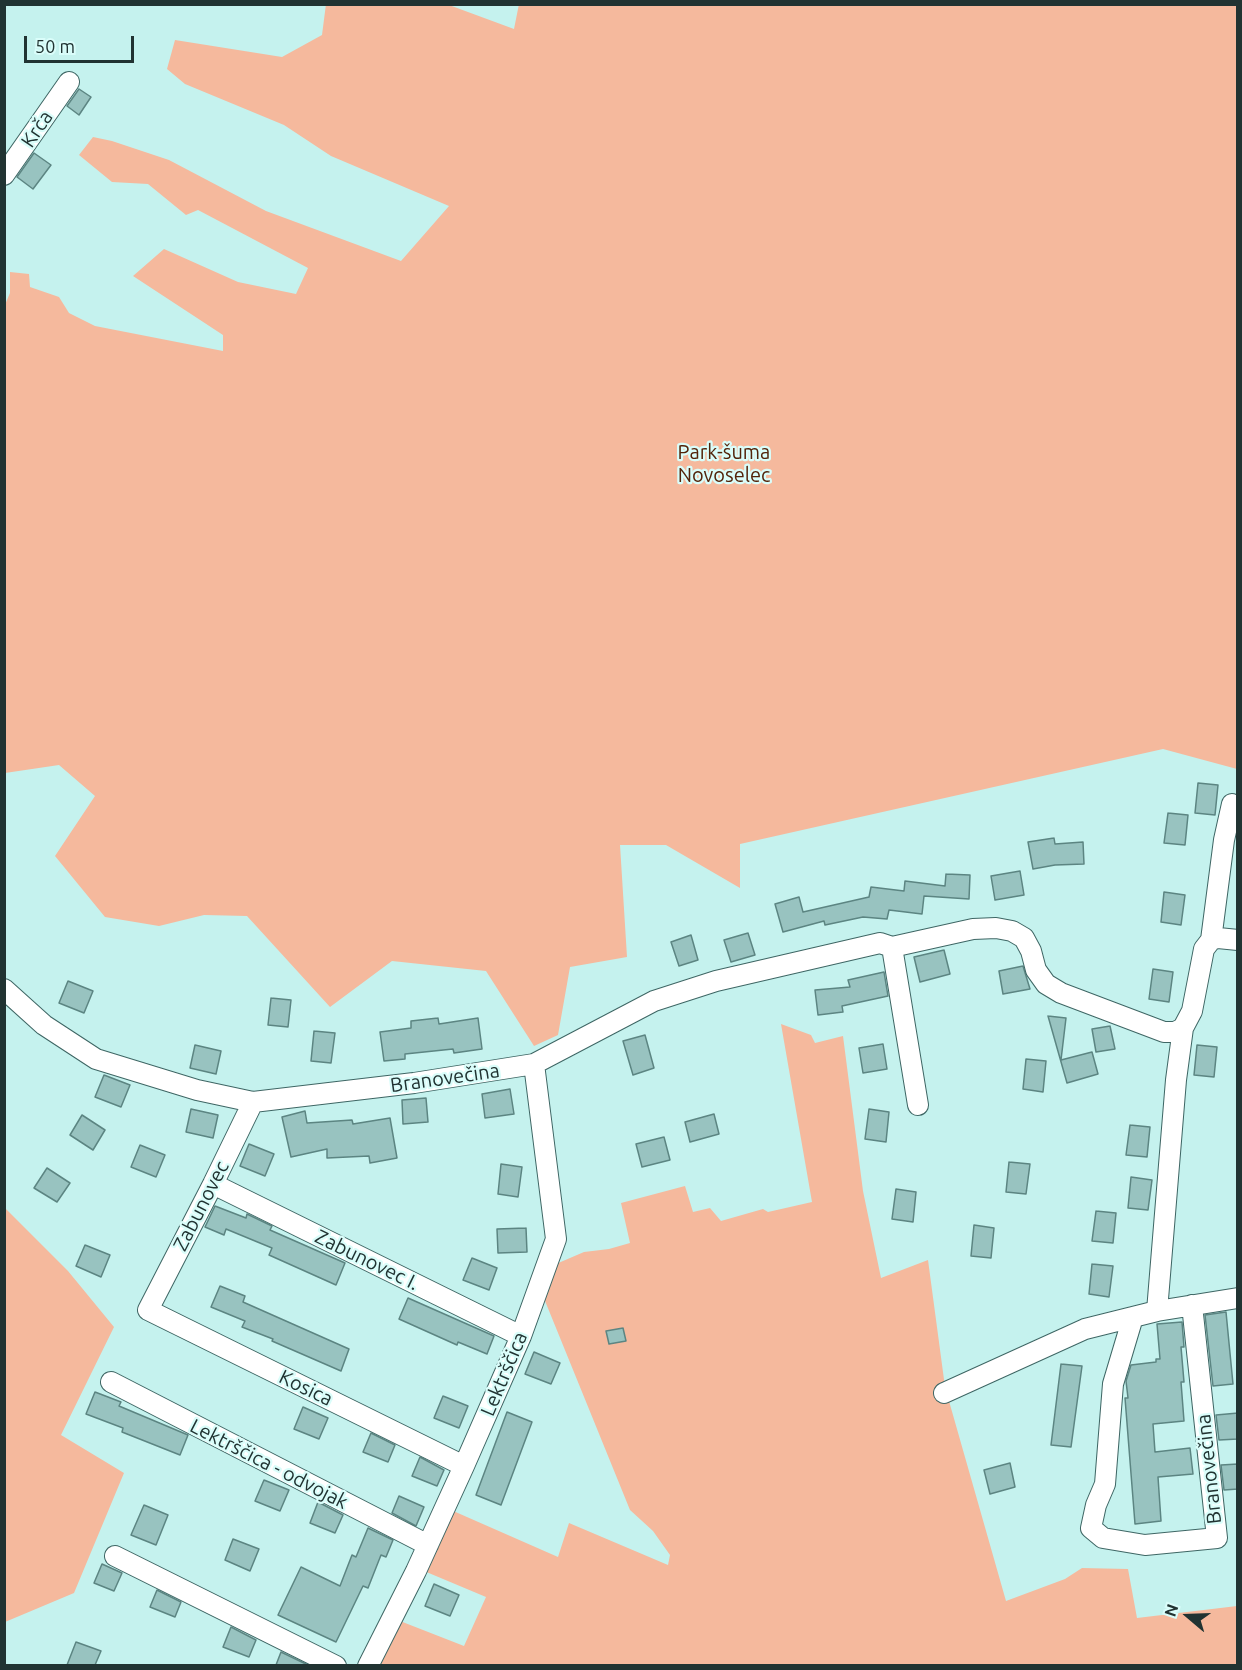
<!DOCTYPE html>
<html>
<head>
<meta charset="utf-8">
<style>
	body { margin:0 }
	#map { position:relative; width:1242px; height:1670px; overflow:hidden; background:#c5f2ee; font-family:Ubuntu,sans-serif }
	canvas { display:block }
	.frame { position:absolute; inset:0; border:6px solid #213332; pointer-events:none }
	.north { position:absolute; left:1158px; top:1586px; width:60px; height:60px; -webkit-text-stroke:4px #dafdfa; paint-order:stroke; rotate:289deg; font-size:16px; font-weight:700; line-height:24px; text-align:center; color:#213332 }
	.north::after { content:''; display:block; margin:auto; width:21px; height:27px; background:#213332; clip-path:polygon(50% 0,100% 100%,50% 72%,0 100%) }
	.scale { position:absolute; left:24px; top:36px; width:110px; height:27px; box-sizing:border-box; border:3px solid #213332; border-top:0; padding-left:8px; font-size:18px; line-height:21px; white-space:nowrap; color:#213332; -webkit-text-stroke:4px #dafdfa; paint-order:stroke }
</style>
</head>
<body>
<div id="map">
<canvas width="1242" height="1670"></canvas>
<div class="frame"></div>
<div class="north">N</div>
<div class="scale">50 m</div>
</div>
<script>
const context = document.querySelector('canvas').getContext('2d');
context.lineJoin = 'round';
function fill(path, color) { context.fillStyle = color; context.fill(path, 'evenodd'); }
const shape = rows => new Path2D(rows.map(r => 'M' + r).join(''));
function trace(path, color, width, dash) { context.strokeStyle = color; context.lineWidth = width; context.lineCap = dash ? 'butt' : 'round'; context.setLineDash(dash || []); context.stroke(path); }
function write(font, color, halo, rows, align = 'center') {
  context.font = font + ' Ubuntu,sans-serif'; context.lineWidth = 4.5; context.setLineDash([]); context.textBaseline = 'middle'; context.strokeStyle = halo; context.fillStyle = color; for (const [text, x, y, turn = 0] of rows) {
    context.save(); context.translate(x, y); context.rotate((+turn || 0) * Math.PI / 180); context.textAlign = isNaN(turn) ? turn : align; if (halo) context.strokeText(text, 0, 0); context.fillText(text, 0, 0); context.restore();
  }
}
fill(shape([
	[326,4,449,5,514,29,519,4,1237,5,1237,769,1163,749,740,844,740,888,666,845,620,845,627,957,570,967,558,1035,534,1046,486,971,392,961,330,1007,247,916,204,915,159,926,105,917,55,856,95,796,59,765,5,773,4,307,10,293,10,272,29,274,30,287,59,297,69,313,95,326,223,351,223,335,133,276,164,249,238,282,296,294,308,268,198,210,186,215,148,184,112,182,79,155,93,137,112,141,169,160,266,211,401,261,449,206,331,156,284,125,185,84,167,69,175,40,282,57,322,35],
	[781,1024,811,1035,815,1043,843,1036,863,1191,881,1278,928,1260,945,1387,1006,1601,1065,1579,1082,1568,1128,1569,1137,1618,1237,1606,1237,1665,380,1666,400,1621,464,1646,486,1597,424,1571,451,1510,558,1557,569,1523,668,1565,670,1555,653,1531,630,1510,543,1296,556,1264,584,1252,609,1249,630,1243,621,1203,685,1186,693,1212,710,1208,721,1221,763,1209,768,1212,812,1202],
	[4,1207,68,1271,114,1327,61,1435,124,1473,74,1593,5,1622]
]), '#f5b99d');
const building = shape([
	[79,89,91,97,79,115,67,106,79,89],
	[34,153,51,165,33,189,17,177,34,153],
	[1198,783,1218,785,1215,815,1195,813,1198,783],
	[1168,813,1188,815,1185,845,1164,843,1168,813],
	[1054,838,1055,844,1083,842,1084,864,1055,865,1033,869,1028,842,1054,838],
	[1020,871,1024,895,995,900,991,876,1020,871],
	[946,874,970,875,969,899,924,896,922,914,889,910,887,919,863,917,825,925,824,921,783,932,775,904,799,897,803,912,869,897,871,887,904,891,905,881,945,886,946,874],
	[1164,892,1185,895,1181,925,1161,922,1164,892],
	[748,933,755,955,731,962,724,940,748,933],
	[691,935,698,960,679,966,671,942,691,935],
	[944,950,950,974,920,982,914,957,944,950],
	[1023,966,1030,989,1003,994,999,971,1023,966],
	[1153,969,1173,972,1169,1002,1149,999,1153,969],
	[884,972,888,996,842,1006,843,1012,818,1015,815,990,850,987,848,980,884,972],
	[68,981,93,991,84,1013,59,1003,68,981],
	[271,998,291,1000,288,1027,268,1025,271,998],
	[1048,1016,1066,1018,1061,1060,1092,1052,1098,1074,1067,1083,1048,1016],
	[438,1018,439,1024,478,1018,482,1049,454,1053,453,1049,405,1054,405,1059,384,1061,380,1032,411,1028,411,1021,438,1018],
	[1110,1026,1115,1049,1096,1052,1092,1029,1110,1026],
	[314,1031,335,1033,331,1063,311,1061,314,1031],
	[645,1035,654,1068,633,1075,623,1041,645,1035],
	[883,1044,887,1069,863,1073,859,1048,883,1044],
	[195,1045,221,1051,216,1074,190,1068,195,1045],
	[1197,1045,1217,1047,1214,1077,1194,1075,1197,1045],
	[1026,1059,1046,1061,1043,1092,1023,1089,1026,1059],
	[104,1075,130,1085,121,1107,95,1097,104,1075],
	[510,1089,514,1114,485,1118,482,1094,510,1089],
	[426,1098,428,1122,403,1124,402,1100,426,1098],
	[191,1109,218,1115,213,1138,186,1132,191,1109],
	[869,1109,889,1112,886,1142,865,1139,869,1109],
	[305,1111,307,1123,352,1120,353,1124,390,1118,397,1158,370,1163,369,1156,327,1158,327,1149,291,1157,282,1117,305,1111],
	[714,1114,719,1134,690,1142,685,1122,714,1114],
	[82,1115,105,1130,93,1150,70,1135,82,1115],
	[1130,1125,1150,1127,1147,1157,1126,1155,1130,1125],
	[664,1137,670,1160,642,1167,636,1144,664,1137],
	[249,1144,274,1154,265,1176,240,1166,249,1144],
	[140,1145,165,1155,156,1177,131,1167,140,1145],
	[1009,1162,1030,1164,1026,1194,1006,1192,1009,1162],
	[501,1164,522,1167,518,1197,498,1194,501,1164],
	[47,1168,70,1183,57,1202,34,1188,47,1168],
	[1131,1177,1152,1180,1148,1210,1128,1208,1131,1177],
	[896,1189,916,1192,913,1222,892,1219,896,1189],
	[215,1206,246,1218,247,1214,272,1226,270,1230,345,1263,336,1285,269,1255,272,1248,226,1229,224,1235,205,1227,215,1206],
	[1096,1211,1116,1213,1113,1243,1092,1241,1096,1211],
	[974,1225,994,1228,991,1258,971,1256,974,1225],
	[526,1228,527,1252,498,1253,497,1229,526,1228],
	[85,1245,110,1255,101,1277,76,1266,85,1245],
	[472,1258,497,1268,489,1290,463,1280,472,1258],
	[1092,1264,1113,1266,1109,1297,1089,1294,1092,1264],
	[220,1286,245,1296,243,1302,349,1349,341,1371,272,1341,273,1339,242,1327,245,1321,211,1307,220,1286],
	[408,1298,494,1336,487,1354,458,1342,457,1345,399,1319,408,1298],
	[1226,1312,1233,1384,1213,1386,1205,1315,1226,1312],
	[1182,1322,1184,1347,1181,1347,1184,1382,1181,1382,1184,1421,1153,1424,1155,1452,1190,1448,1193,1474,1158,1477,1161,1521,1135,1524,1125,1398,1128,1398,1126,1381,1131,1365,1156,1362,1156,1359,1160,1359,1157,1324,1182,1322],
	[623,1328,626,1341,609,1344,606,1331,623,1328],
	[534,1352,560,1363,551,1384,525,1374,534,1352],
	[1061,1364,1082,1366,1071,1447,1051,1445,1061,1364],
	[95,1392,121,1402,119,1406,188,1435,180,1455,122,1432,123,1428,86,1414,95,1392],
	[443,1396,468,1406,459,1428,434,1418,443,1396],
	[303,1407,328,1418,319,1439,294,1429,303,1407],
	[507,1412,532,1422,501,1505,476,1495,507,1412],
	[1238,1413,1238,1439,1219,1440,1216,1415,1238,1413],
	[371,1433,395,1445,388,1462,363,1452,371,1433],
	[420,1457,444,1470,437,1486,412,1476,420,1457],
	[1010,1463,1015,1487,990,1494,984,1470,1010,1463],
	[1238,1464,1238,1489,1224,1490,1221,1465,1238,1464],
	[264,1480,289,1490,280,1511,255,1501,264,1480],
	[399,1496,424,1507,416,1526,392,1513,399,1496],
	[318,1502,343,1515,335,1533,310,1523,318,1502],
	[144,1505,168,1515,156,1545,131,1535,144,1505],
	[368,1528,393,1540,386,1557,381,1555,368,1588,363,1586,336,1642,278,1615,301,1567,340,1586,352,1555,356,1557,368,1528],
	[233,1539,259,1549,250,1571,225,1560,233,1539],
	[102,1564,122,1573,114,1591,94,1583,102,1564],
	[434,1584,459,1595,450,1616,425,1606,434,1584],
	[157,1590,181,1602,175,1617,150,1607,157,1590],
	[231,1627,256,1640,249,1657,223,1647,231,1627],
	[76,1642,101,1651,95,1665,67,1665,76,1642],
	[281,1652,308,1665,276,1665,281,1652]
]);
fill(building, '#98c3c0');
trace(building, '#5c8582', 1.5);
const minor = shape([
	[4,175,69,82],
	[1211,940,1224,840,1232,804],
	[892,947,918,1105],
	[4,989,44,1025,96,1059,197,1090,253,1102,414,1083,534,1064,654,1001,716,981,880,943,892,947,973,929,996,928,1012,931,1024,938,1031,951,1036,970,1046,984,1061,993,1164,1032,1175,1032,1183,1028,1192,1011,1204,949,1211,940,1218,938,1238,940],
	[253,1102,213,1184,148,1310,464,1466],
	[213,1184,521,1336],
	[1157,1311,1176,1080,1183,1028],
	[1133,1317,1113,1384,1105,1484,1096,1505,1091,1528,1103,1538,1145,1545,1217,1538,1192,1305],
	[111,1382,428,1545],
	[944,1393,1085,1329,1157,1311,1238,1298],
	[115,1556,336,1666],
	[368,1666,416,1571,464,1466,521,1336,556,1239,534,1064]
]);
trace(minor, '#3e6664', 22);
trace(minor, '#fff', 20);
write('20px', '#213332', '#dafdfa', [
	["Krča",37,129,-56],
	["Branovečina",445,1078,-8],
	["Zabunovec",201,1206,-63],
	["Zabunovec I.",367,1260,26],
	["Lektrščica",504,1374,-67],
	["Kosica",306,1388,26],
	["Lektrščica - odvojak",269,1464,27],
	["Branovečina",1209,1469,-96]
]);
write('20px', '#532309', '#dafdfa', [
	["Park-šuma",724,452],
	["Novoselec",724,475]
]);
</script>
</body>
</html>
